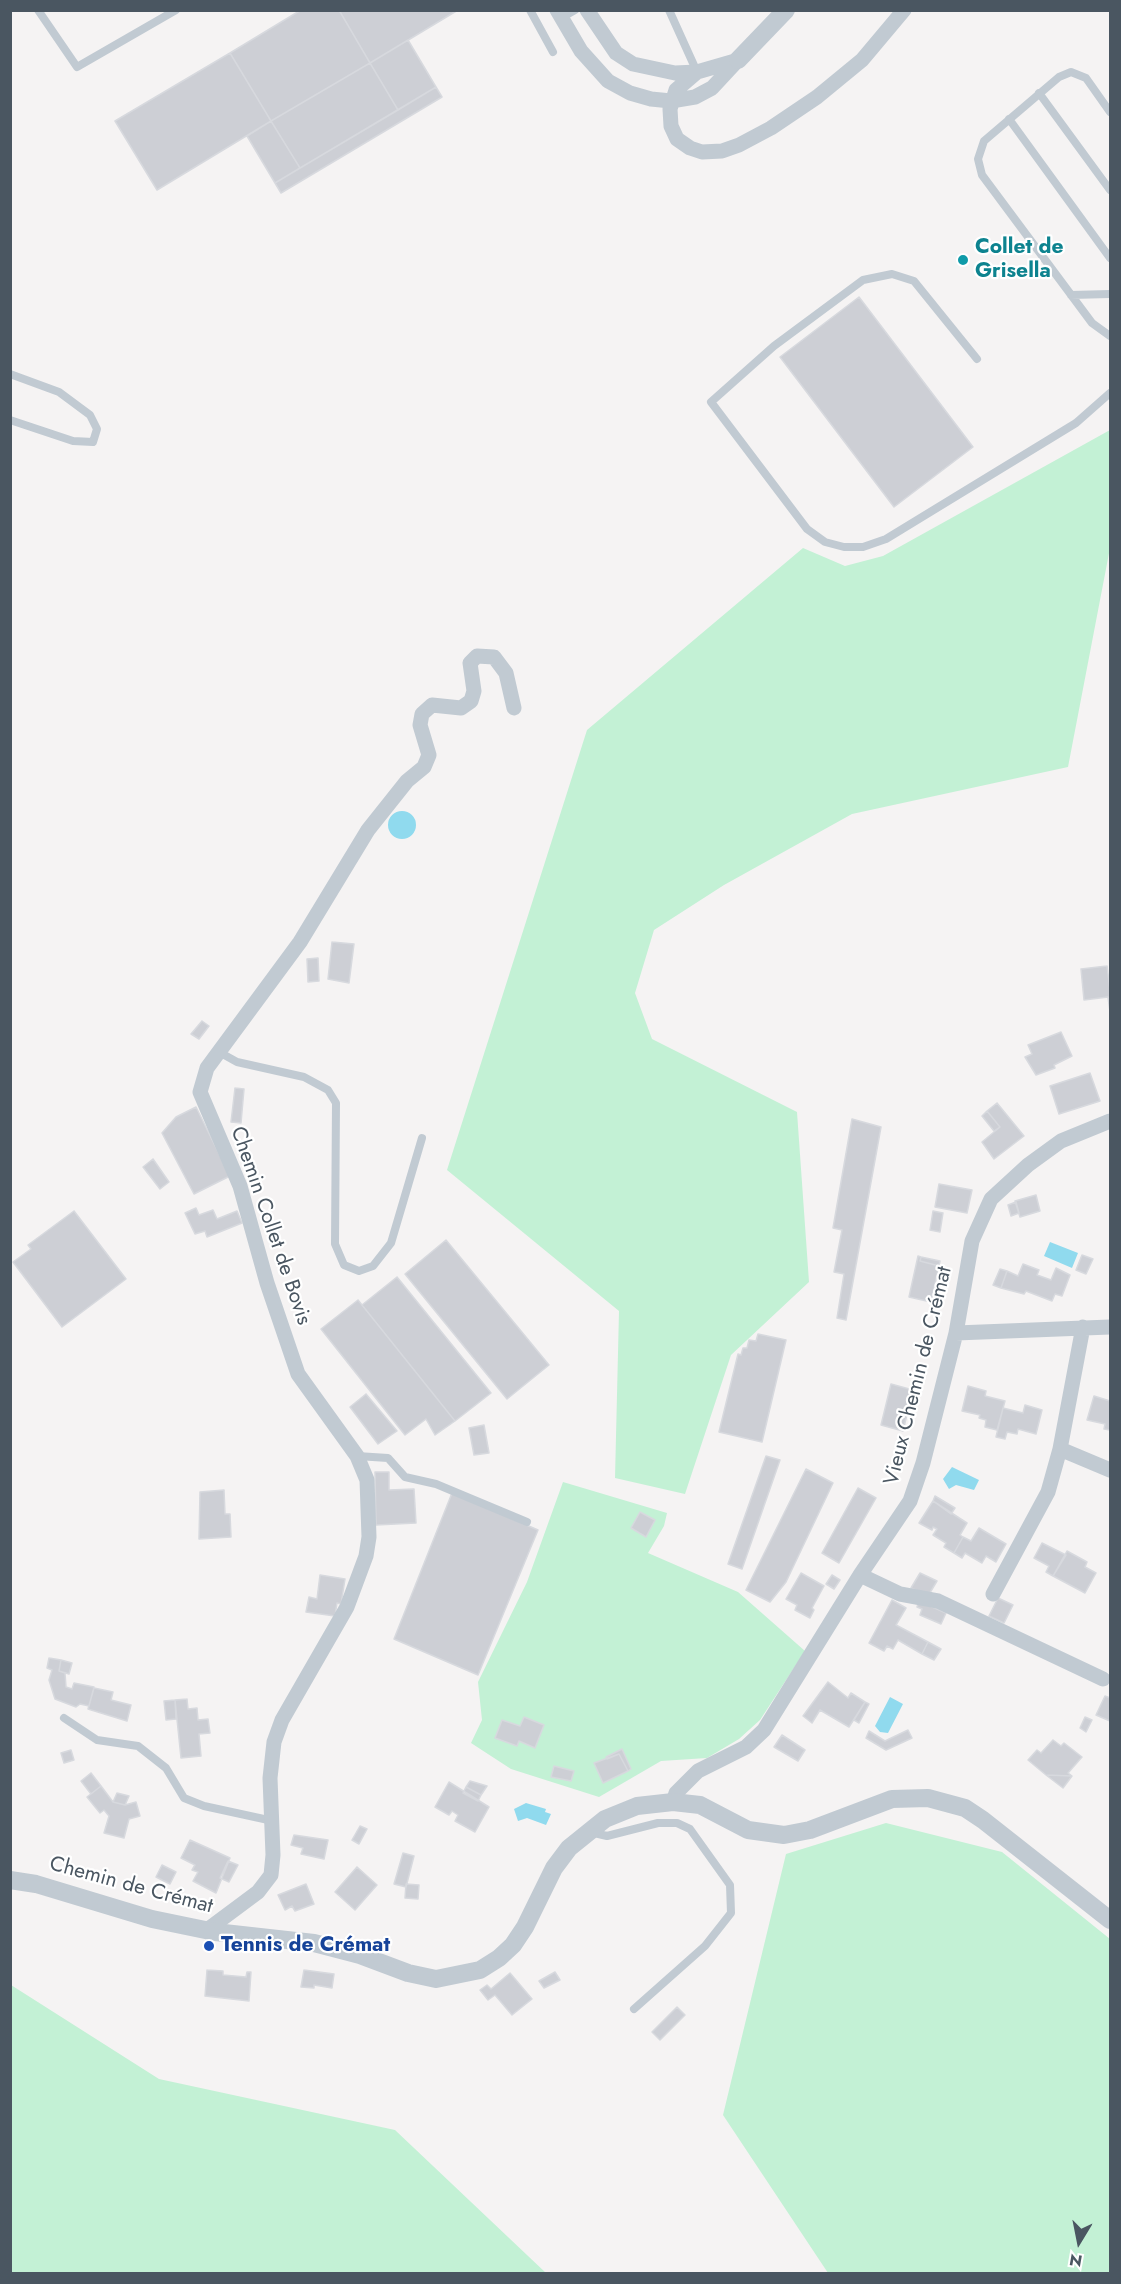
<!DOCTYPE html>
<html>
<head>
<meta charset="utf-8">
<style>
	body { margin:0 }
	#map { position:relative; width:1121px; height:2284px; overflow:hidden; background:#f5f3f3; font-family:Jost,sans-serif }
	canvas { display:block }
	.frame { position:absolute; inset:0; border:12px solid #4a5661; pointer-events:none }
	.north { position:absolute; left:1049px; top:2212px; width:60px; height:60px; -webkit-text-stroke:4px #fff; paint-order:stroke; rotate:190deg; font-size:16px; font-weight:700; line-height:24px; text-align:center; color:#4a5661 }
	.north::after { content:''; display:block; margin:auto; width:21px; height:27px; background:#4a5661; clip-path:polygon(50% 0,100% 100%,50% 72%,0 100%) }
</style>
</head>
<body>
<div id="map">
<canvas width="1121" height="2284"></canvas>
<div class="frame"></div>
<div class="north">N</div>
</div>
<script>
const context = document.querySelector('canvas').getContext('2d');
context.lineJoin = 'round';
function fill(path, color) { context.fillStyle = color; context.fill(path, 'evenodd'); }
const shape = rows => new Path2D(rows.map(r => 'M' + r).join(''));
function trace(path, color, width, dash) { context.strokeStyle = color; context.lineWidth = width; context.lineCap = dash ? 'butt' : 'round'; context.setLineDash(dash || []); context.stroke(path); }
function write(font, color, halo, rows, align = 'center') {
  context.font = font + ' Jost,sans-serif'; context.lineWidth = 4.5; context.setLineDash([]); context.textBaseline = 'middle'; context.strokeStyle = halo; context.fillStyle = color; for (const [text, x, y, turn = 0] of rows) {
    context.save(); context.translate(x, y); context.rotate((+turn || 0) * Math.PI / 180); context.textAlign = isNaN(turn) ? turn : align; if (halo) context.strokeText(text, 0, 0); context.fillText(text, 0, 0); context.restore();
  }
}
fill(shape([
	[1110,430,1110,548,1068,767,852,814,724,885,654,930,635,993,652,1039,797,1112,809,1282,731,1355,685,1494,615,1478,619,1311,447,1170,587,730,803,548,845,566,883,556],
	[563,1482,667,1513,664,1526,648,1553,738,1592,805,1651,760,1720,739,1739,707,1758,661,1761,599,1797,511,1769,471,1743,482,1720,478,1682,527,1582],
	[886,1823,1002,1852,1110,1939,1110,2273,828,2273,723,2115,786,1854],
	[11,1985,159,2079,395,2130,546,2273,11,2273]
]), '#c3f1d5');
fill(shape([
	'388 825a14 14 0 1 1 28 0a14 14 0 1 1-28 0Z',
	[1050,1242,1078,1253,1072,1268,1044,1256],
	[952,1467,979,1480,974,1490,956,1485,949,1489,943,1479],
	[890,1697,903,1704,888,1733,880,1732,875,1726],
	[526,1803,546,1809,545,1812,551,1814,546,1825,527,1818,518,1821,514,1809]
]), '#90daee');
const building = shape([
	[301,10,339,10,370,63,271,121,230,53,301,10],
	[339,10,458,10,370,63,339,10],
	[408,40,436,87,398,110,370,63,408,40],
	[230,53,271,121,157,190,115,121,230,53],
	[370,63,398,110,300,168,271,121,370,63],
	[436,87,442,97,281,193,275,183,436,87],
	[271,121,300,168,275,183,247,136,271,121],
	[859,297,973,447,894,507,780,357,859,297],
	[332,942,354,944,349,983,328,979,332,942],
	[318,958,319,981,308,982,307,959,318,958],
	[1107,966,1110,990,1110,1012,1108,997,1084,1000,1081,969,1107,966],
	[202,1021,209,1026,199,1039,191,1034,202,1021],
	[1061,1032,1072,1056,1054,1065,1055,1068,1036,1075,1025,1057,1032,1054,1028,1045,1061,1032],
	[1090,1073,1100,1101,1059,1114,1050,1086,1090,1073],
	[235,1088,244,1089,241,1123,231,1122,235,1088],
	[997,1103,1024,1136,994,1159,982,1142,1000,1127,987,1111,997,1103],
	[196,1107,230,1176,194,1194,162,1133,176,1117,196,1107],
	[987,1111,1000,1127,994,1131,982,1116,987,1111],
	[852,1119,881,1127,846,1320,837,1318,844,1274,834,1272,842,1230,833,1228,852,1119],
	[153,1159,169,1182,160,1189,143,1167,153,1159],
	[939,1184,972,1190,967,1213,935,1207,939,1184],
	[1036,1195,1040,1211,1020,1217,1015,1201,1036,1195],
	[1016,1202,1019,1213,1011,1216,1008,1205,1016,1202],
	[196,1208,199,1215,213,1210,217,1219,237,1211,242,1223,207,1237,205,1231,195,1234,185,1213,196,1208],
	[74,1211,126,1279,62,1327,13,1262,31,1249,28,1245,74,1211],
	[933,1211,943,1213,940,1232,930,1230,933,1211],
	[446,1240,549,1365,507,1399,405,1274,446,1240],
	[1082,1255,1093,1259,1086,1274,1076,1270,1082,1255],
	[918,1256,921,1257,920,1261,939,1266,931,1302,909,1297,918,1256],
	[921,1257,940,1261,939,1266,920,1261,921,1257],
	[1023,1264,1039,1270,1037,1275,1051,1280,1056,1268,1070,1275,1062,1296,1055,1294,1052,1301,1026,1291,1024,1294,1001,1288,1007,1271,1018,1276,1023,1264],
	[1000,1269,1007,1271,1001,1288,993,1285,1000,1269],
	[397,1277,491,1393,455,1421,362,1305,397,1277],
	[358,1300,455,1421,435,1435,426,1419,405,1435,321,1329,358,1300],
	[758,1334,786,1340,762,1442,719,1432,738,1354,741,1355,743,1348,747,1348,749,1340,756,1341,758,1334],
	[891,1384,913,1390,903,1431,881,1425,891,1384],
	[968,1386,986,1391,985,1396,1005,1401,997,1430,985,1427,986,1420,979,1418,980,1415,962,1411,968,1386],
	[366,1394,397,1431,378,1444,350,1407,366,1394],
	[1094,1396,1110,1401,1110,1430,1104,1429,1105,1424,1087,1420,1094,1396],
	[1025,1405,1042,1410,1036,1434,1018,1429,1017,1434,1007,1432,1005,1439,996,1437,1003,1408,1023,1413,1025,1405],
	[484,1425,489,1453,474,1455,469,1428,484,1425],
	[766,1456,780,1460,742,1569,728,1564,766,1456],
	[806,1469,833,1483,786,1582,770,1602,746,1590,806,1469],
	[375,1472,389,1472,389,1490,414,1489,416,1523,376,1525,375,1472],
	[858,1488,876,1498,839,1563,822,1553,858,1488],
	[224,1490,225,1514,230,1514,231,1537,199,1539,200,1492,224,1490],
	[452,1493,538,1530,478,1675,394,1639,452,1493],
	[935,1496,955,1508,951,1514,933,1501,935,1496],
	[933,1501,967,1523,960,1535,963,1537,954,1553,944,1547,946,1543,933,1535,937,1529,933,1527,932,1530,919,1523,933,1501],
	[640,1512,655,1520,646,1537,631,1528,640,1512],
	[979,1528,1006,1544,996,1562,986,1556,982,1563,965,1553,962,1558,954,1553,963,1537,971,1541,979,1528],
	[1042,1543,1066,1555,1053,1576,1046,1572,1049,1566,1034,1558,1042,1543],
	[1067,1551,1087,1562,1085,1567,1096,1573,1085,1593,1053,1576,1067,1551],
	[801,1573,824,1586,812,1608,814,1610,810,1618,795,1610,797,1605,786,1599,801,1573],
	[920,1573,937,1581,928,1596,911,1588,920,1573],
	[320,1575,345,1579,341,1604,337,1603,335,1616,306,1612,309,1597,317,1599,320,1575],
	[832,1575,840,1580,834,1589,826,1584,832,1575],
	[998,1598,1013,1605,1004,1623,989,1616,998,1598],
	[892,1600,906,1608,896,1625,928,1642,922,1654,898,1640,893,1649,887,1646,884,1651,869,1643,892,1600],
	[919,1601,946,1613,941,1624,920,1615,922,1609,917,1607,919,1601],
	[928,1642,941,1649,934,1660,922,1654,928,1642],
	[49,1658,61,1660,59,1671,65,1673,66,1687,72,1689,74,1683,94,1687,89,1706,80,1704,76,1707,55,1699,49,1680,52,1670,47,1668,49,1658],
	[61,1660,72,1663,69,1674,59,1671,61,1660],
	[828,1682,848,1698,851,1693,865,1702,849,1727,820,1710,812,1723,803,1716,828,1682],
	[94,1688,113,1692,111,1700,131,1705,127,1721,88,1709,94,1688],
	[1105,1696,1110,1698,1110,1721,1096,1715,1105,1696],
	[187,1699,188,1709,197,1708,198,1720,208,1719,210,1733,199,1734,201,1756,181,1758,175,1700,187,1699],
	[175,1700,176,1719,166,1720,164,1701,175,1700],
	[865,1702,869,1704,859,1723,854,1720,865,1702],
	[524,1717,544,1725,535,1748,519,1741,517,1746,495,1738,502,1720,520,1726,524,1717],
	[1085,1717,1092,1720,1086,1732,1080,1728,1085,1717],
	[908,1730,912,1738,886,1750,866,1738,869,1731,885,1741,908,1730],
	[782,1735,805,1750,798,1761,774,1747,782,1735],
	[1053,1740,1061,1746,1064,1743,1082,1757,1068,1773,1072,1776,1046,1775,1028,1760,1037,1750,1041,1753,1053,1740],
	[622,1749,631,1769,628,1771,619,1754,607,1759,606,1757,622,1749],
	[71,1750,74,1760,64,1763,61,1753,71,1750],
	[619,1754,628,1771,603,1783,594,1763,619,1754],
	[554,1766,574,1771,571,1781,551,1777,554,1766],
	[91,1773,101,1786,91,1794,81,1781,91,1773],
	[1046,1775,1072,1776,1063,1788,1046,1775],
	[470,1781,487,1786,481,1795,466,1787,470,1781],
	[449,1782,489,1807,475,1832,455,1821,458,1815,452,1811,449,1815,435,1807,449,1782],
	[101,1786,113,1802,125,1805,136,1802,140,1816,129,1819,124,1838,104,1833,109,1816,104,1810,100,1813,87,1797,101,1786],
	[466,1787,481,1795,478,1801,463,1793,466,1787],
	[117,1793,129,1796,125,1805,113,1802,117,1793],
	[360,1826,367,1829,359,1844,352,1840,360,1826],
	[294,1835,328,1840,324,1859,301,1854,303,1848,291,1845,294,1835],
	[190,1840,230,1858,216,1893,193,1881,198,1872,192,1870,195,1865,181,1858,190,1840],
	[403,1853,414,1856,406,1887,394,1884,403,1853],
	[228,1861,238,1865,229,1882,220,1878,228,1861],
	[162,1865,176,1872,170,1884,156,1877,162,1865],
	[357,1867,377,1885,355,1910,335,1892,357,1867],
	[306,1884,314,1904,295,1911,292,1906,285,1910,278,1895,306,1884],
	[406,1884,419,1885,418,1899,405,1898,406,1884],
	[207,1970,223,1971,223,1975,246,1977,247,1972,251,1972,249,2001,205,1996,207,1970],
	[304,1970,334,1974,332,1988,314,1985,314,1988,301,1987,304,1970],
	[555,1972,560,1980,544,1988,539,1981,555,1972],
	[510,1973,532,1999,512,2015,495,1995,488,2000,480,1990,487,1985,491,1989,510,1973],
	[677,2007,685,2015,660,2040,652,2032,677,2007]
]);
fill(building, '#cdcfd5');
trace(building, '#d7d9de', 1.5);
trace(shape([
	[38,10,77,67,176,10],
	[530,10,553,52],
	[669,10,697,72],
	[561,18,575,10],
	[1039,93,1110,190],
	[1110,112,1086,78,1071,72,1059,77,984,141,978,159,982,175,1092,323,1110,336],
	[1009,119,1110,258],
	[1071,295,1110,294],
	[977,359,914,281,892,274,863,280,774,346,711,402,807,529,825,542,844,547,863,547,886,539,1076,423,1110,393],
	[10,374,59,392,90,415,97,429,93,442,73,441,10,420],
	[219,1052,237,1062,304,1077,328,1090,336,1103,335,1244,344,1265,359,1271,373,1266,391,1243,422,1138],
	[357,1456,388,1458,405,1477,436,1484,527,1522],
	[64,1718,97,1740,138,1746,166,1768,184,1798,204,1806,273,1821],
	[590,1832,607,1836,658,1823,677,1823,690,1829,730,1885,731,1913,705,1946,634,2009]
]), '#c1cad2', 8);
trace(shape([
	[557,10,581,51,608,81,630,93,651,99,671,101,695,97,712,88,738,60],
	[587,10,616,53,633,64,675,73,697,72,735,61],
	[697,72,676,90,670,109,671,126,677,139,690,148,702,152,722,151,739,145,771,128,817,97,862,60,904,10],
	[956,1333,1110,1327],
	[1060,1449,1110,1470],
	[860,1575,900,1594,938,1601,1103,1679],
	[993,1594,1048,1492,1060,1449,1083,1327],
	[673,1802,676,1793,698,1771,746,1747,764,1730,860,1575,910,1501,923,1463,956,1333,972,1241,991,1199,1028,1165,1061,1141,1110,1121],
	[207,1930,258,1892,271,1875,273,1855,270,1778,274,1742,282,1720,347,1607,366,1556,369,1537,367,1480,357,1456,298,1374,267,1283,240,1186,200,1092,207,1068,300,942,368,830,407,781,424,767,429,755,420,725,422,714,432,705,461,708,471,701,474,691,470,663,477,656,494,657,506,673,514,708]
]), '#c1cad2', 15);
trace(shape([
	[738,60,786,10],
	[10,1880,36,1884,152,1919,215,1932,314,1943,360,1955,408,1973,436,1979,480,1970,499,1958,513,1945,525,1927,554,1868,569,1848,605,1819,637,1806,673,1802,700,1805,748,1830,784,1835,810,1830,892,1799,928,1798,965,1808,983,1820,1110,1920]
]), '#c1cad2', 18);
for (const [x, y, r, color] of [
	[963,260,6,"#0f9aa8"],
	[209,1946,6,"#1a4fb4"]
]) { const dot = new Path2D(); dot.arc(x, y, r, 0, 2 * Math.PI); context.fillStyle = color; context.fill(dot); trace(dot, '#fff', 2); }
write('bold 21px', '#0d838f', '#fff', [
	["Collet de",975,248],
	["Grisella",975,272]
], 'left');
write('21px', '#4a5661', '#fff', [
	["Chemin Collet de Bovis",270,1226,71],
	["Vieux Chemin de Crémat",919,1376,-76],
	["Chemin de Crémat",131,1886,15]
]);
write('bold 21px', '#164399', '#fff', [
	["Tennis de Crémat",221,1946]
], 'left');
</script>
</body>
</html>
